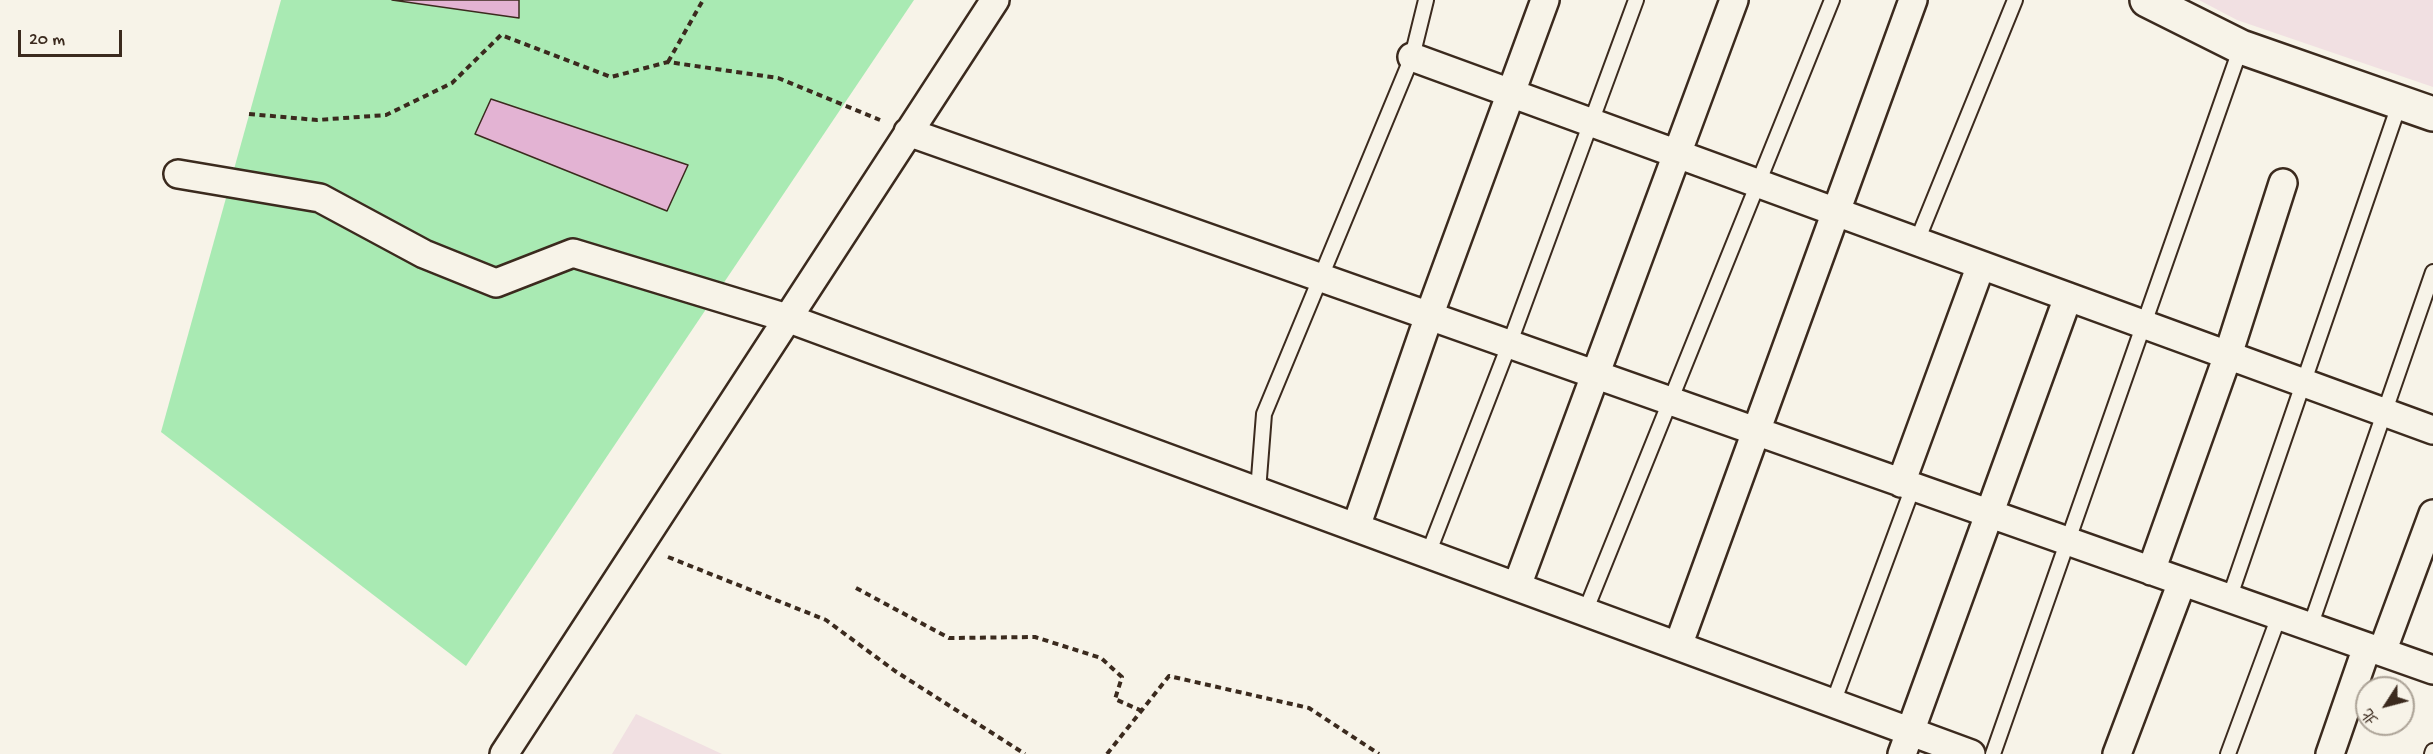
<!DOCTYPE html>
<html>
<head>
<meta charset="utf-8">
<style>
	body { margin:0 }
	#map { position:relative; width:2433px; height:754px; overflow:hidden; background:#f7f3e8; font-family:"Gochi Hand","LXGW WenKai TC",sans-serif }
	canvas { display:block }
	.north { position:absolute; left:2355px; top:676px; width:60px; height:60px; box-sizing:border-box; background:#f7f3e8; border:2px solid #aca397; border-radius:50%; rotate:234deg; font-size:16px; font-weight:700; line-height:24px; text-align:center; color:#3b2a1e }
	.north::after { content:''; display:block; margin:auto; width:21px; height:27px; background:#3b2a1e; clip-path:polygon(50% 0,100% 100%,50% 72%,0 100%) }
	.scale { position:absolute; left:18px; top:30px; width:104px; height:27px; box-sizing:border-box; border:3px solid #3b2a1e; border-top:0; padding-left:8px; font-size:18px; line-height:21px; white-space:nowrap; color:#3b2a1e; -webkit-text-stroke:4px #f7f3e8; paint-order:stroke }
</style>
</head>
<body>
<div id="map">
<canvas width="2433" height="754"></canvas>
<div class="north">北</div>
<div class="scale">20 m</div>
</div>
<script>
const context = document.querySelector('canvas').getContext('2d');
context.lineJoin = 'round';
function fill(path, color) { context.fillStyle = color; context.fill(path, 'evenodd'); }
const shape = rows => new Path2D(rows.map(r => 'M' + r).join(''));
function trace(path, color, width, dash) { context.strokeStyle = color; context.lineWidth = width; context.lineCap = dash ? 'butt' : 'round'; context.setLineDash(dash || []); context.stroke(path); }
fill(shape([
	[2199,0,2433,0,2433,87,2237,20],
	[636,714,722,754,612,754]
]), '#f1e0e2');
fill(shape([
	[281,0,914,0,466,666,161,432]
]), '#a9eab3');
const building = shape([
	[392,0,519,0,519,18,392,0],
	[491,99,688,165,667,211,475,134,491,99]
]);
fill(building, '#e3b3d3');
trace(building, '#3b2a1e', 1.5);
const lane = shape([
	[1917,241,2015,0],
	[1258,491,1264,414,1412,57,1426,0],
	[1428,554,1509,345,1636,0],
	[2229,599,2400,102],
	[1585,612,1832,0],
	[2310,627,2433,272],
	[1833,703,1913,487],
	[1993,754,2241,47],
	[2228,754,2279,616],
	[2432,754,2433,751]
]);
const street = shape([
	[1412,57,2433,430],
	[908,132,2433,670],
	[178,174,320,198,424,254,496,283,573,253,787,318,1971,754],
	[1901,483,1981,265],
	[1356,527,1429,316,1545,0],
	[2151,571,2228,355,2283,183],
	[1517,586,1734,0],
	[1678,646,1913,0],
	[2382,652,2433,514],
	[504,754,995,0],
	[1902,754,2068,297],
	[2117,754,2182,582],
	[2330,754,2367,647]
]);
const secondary = shape([
	[2147,0,2241,47,2433,114]
]);
trace(lane, '#3b2a1e', 18);
trace(street, '#3b2a1e', 32);
trace(secondary, '#3b2a1e', 38);
trace(shape([
	[668,62,703,0],
	[249,114,317,120,386,115,452,83,501,35,611,77,668,62,778,78,880,120],
	[668,557,826,620,895,671,1025,754],
	[856,588,949,638,1035,637,1101,658,1122,677,1115,699,1142,711],
	[1107,754,1169,676,1309,708,1379,754]
]), '#3b2a1e', 4, [6, 4.5]);
trace(lane, '#f7f3e8', 14);
trace(street, '#f7f3e8', 27);
trace(secondary, '#f7f3e8', 33);
</script>
</body>
</html>
